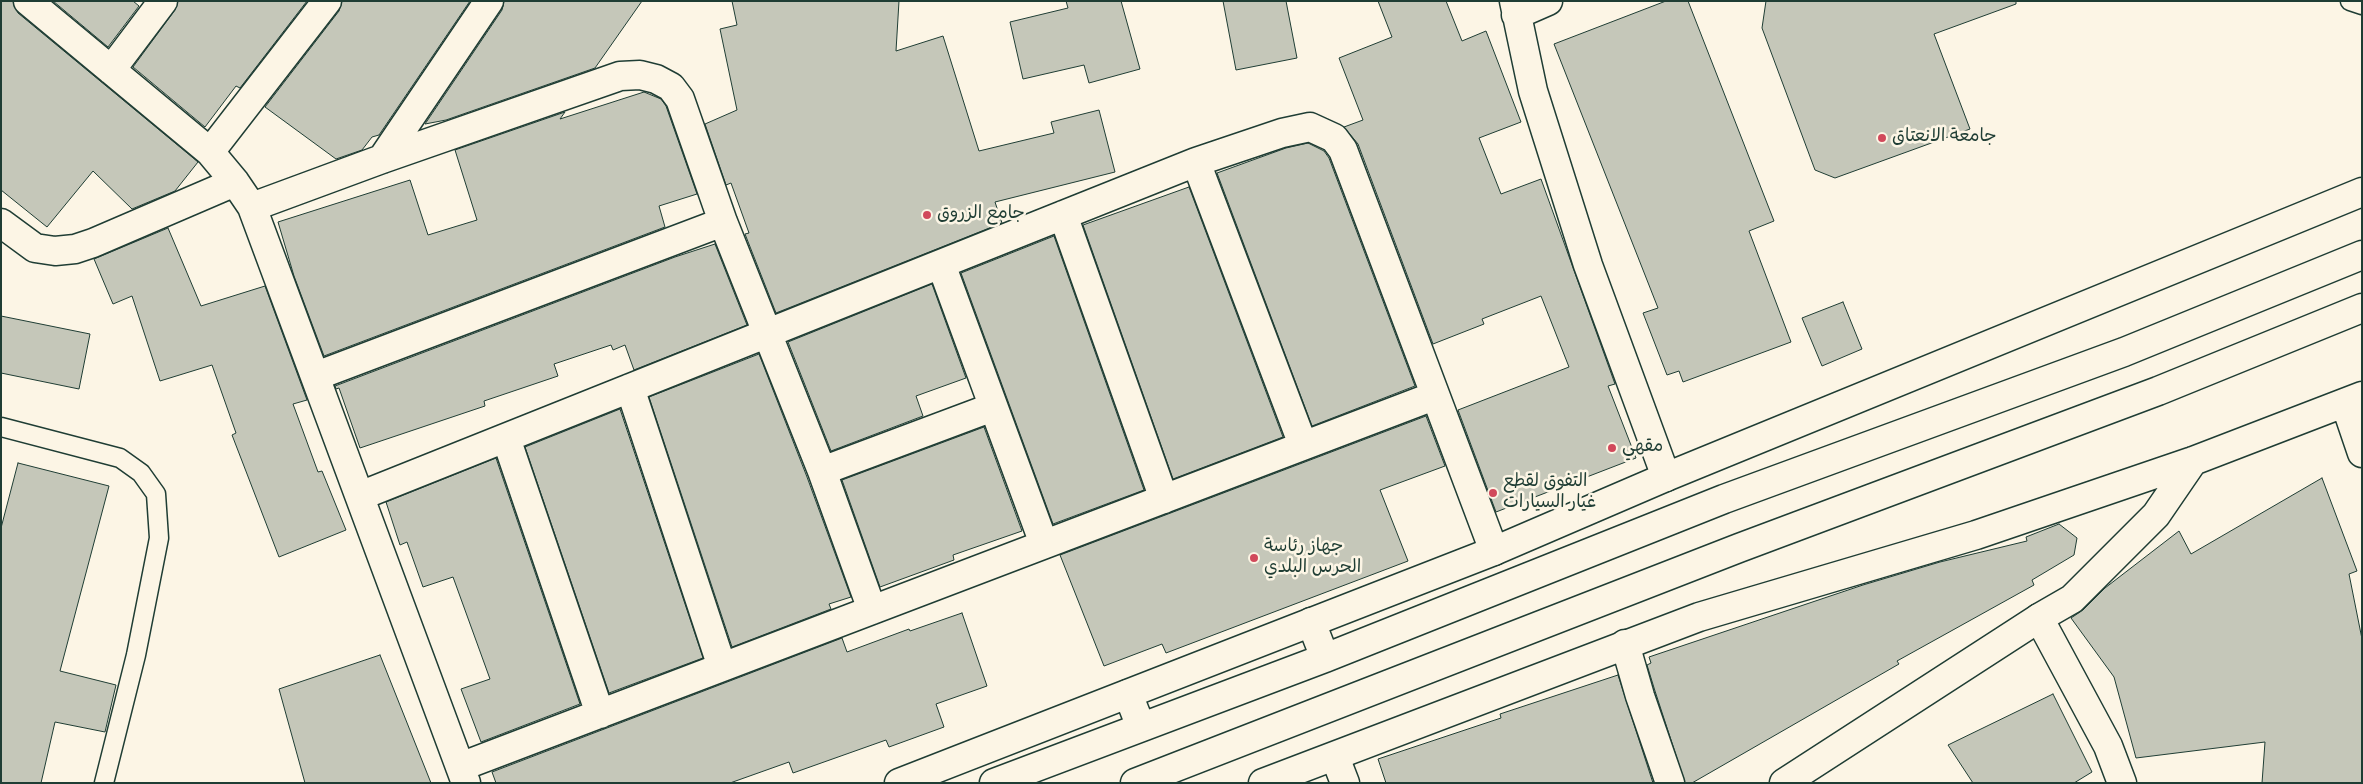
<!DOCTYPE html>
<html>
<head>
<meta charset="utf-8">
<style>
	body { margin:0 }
	#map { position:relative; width:2363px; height:784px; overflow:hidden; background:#fcf5e5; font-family:"Indie Flower",sans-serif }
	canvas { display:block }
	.frame { position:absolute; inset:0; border:2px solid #1f3d34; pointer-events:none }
</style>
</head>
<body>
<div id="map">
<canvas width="2363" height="784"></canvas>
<div class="frame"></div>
</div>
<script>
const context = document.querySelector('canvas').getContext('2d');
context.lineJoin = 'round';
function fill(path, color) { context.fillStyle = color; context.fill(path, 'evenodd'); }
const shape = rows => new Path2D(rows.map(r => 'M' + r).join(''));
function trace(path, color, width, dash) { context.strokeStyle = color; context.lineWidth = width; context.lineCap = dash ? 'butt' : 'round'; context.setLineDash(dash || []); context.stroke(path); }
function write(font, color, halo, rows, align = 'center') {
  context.font = font + ' "Indie Flower","Playpen Sans Arabic",sans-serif'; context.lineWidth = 5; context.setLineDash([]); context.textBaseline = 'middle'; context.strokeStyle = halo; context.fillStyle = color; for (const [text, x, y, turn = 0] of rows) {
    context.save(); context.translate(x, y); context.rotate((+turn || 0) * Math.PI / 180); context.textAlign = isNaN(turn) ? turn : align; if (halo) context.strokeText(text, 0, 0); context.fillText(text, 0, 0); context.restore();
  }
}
const building = shape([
	[1,1,13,1,18,13,198,162,175,191,132,209,93,171,47,227,1,190,1,1],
	[53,1,133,1,139,6,108,47,53,1],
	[178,1,307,1,240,88,236,86,205,127,133,67,175,10,178,1],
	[342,1,470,1,379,135,372,137,362,150,336,159,265,107,339,11,342,1],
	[504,1,642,1,595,68,446,120,425,124,502,10,504,1],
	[732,1,899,1,896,51,943,36,979,151,1054,133,1051,122,1099,110,1115,172,995,202,1002,223,776,313,745,234,749,233,731,183,726,185,705,124,737,110,720,29,737,25,732,1],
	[1066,1,1121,1,1140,69,1089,83,1084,65,1023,79,1010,22,1068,8,1066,1],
	[1223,1,1286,1,1297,58,1236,70,1223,1],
	[1378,1,1446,1,1462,41,1486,31,1521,122,1479,138,1501,194,1541,179,1615,384,1608,386,1636,458,1496,512,1458,410,1569,367,1541,296,1482,319,1484,324,1433,344,1358,144,1344,127,1363,120,1339,58,1392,37,1378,1],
	[1666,1,1688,1,1774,221,1749,231,1791,342,1683,382,1679,371,1667,375,1643,313,1658,308,1554,44,1666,1],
	[1766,1,2016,1,2016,4,1934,34,1970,129,1835,178,1815,170,1762,28,1766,1],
	[644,92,661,99,666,106,697,194,659,206,665,227,324,356,294,276,278,222,410,180,428,235,477,220,455,150,565,112,560,119,644,92],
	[1308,143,1324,151,1329,158,1415,386,1312,426,1217,173,1286,148,1308,143],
	[1189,187,1283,437,1173,479,1083,225,1189,187],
	[168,228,201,306,265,286,307,400,293,404,318,472,322,471,346,530,279,557,232,435,236,433,212,365,160,381,132,296,113,304,94,259,168,228],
	[1054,236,1144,490,1053,524,961,273,1054,236],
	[715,244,747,325,634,370,625,345,613,350,611,345,554,364,558,376,484,401,485,406,360,448,339,388,336,389,335,386,675,257,715,244],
	[932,284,966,378,916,396,923,416,831,451,788,342,932,284],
	[1843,302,1862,349,1822,366,1802,318,1843,302],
	[1,316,90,334,79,389,1,373,1,316],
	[759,354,807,477,851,597,829,604,831,609,732,647,649,397,759,354],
	[620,409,703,658,609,693,525,447,620,409],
	[1426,416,1445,466,1380,490,1408,561,1166,653,1162,644,1104,666,1060,555,1426,416],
	[984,427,1022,531,953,555,954,560,880,587,842,480,984,427],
	[496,458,580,704,481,742,461,689,490,679,453,577,423,587,407,542,400,545,386,502,496,458],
	[18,463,109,486,60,671,116,685,105,732,55,722,41,783,1,783,1,528,18,463],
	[2322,478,2357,571,2349,574,2362,639,2362,783,2262,783,2265,742,2136,758,2114,677,2071,618,2083,610,2105,588,2179,531,2191,554,2322,478],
	[2059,524,2077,538,2074,555,2032,580,2034,585,1897,661,1899,664,1692,783,1685,783,1655,691,1647,665,1651,663,1649,657,1863,585,1940,562,2027,541,2026,537,2059,524],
	[962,613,987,686,936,704,944,727,889,747,886,740,793,773,789,762,730,783,496,783,492,772,842,638,847,652,909,629,910,631,962,613],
	[380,655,431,783,305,783,279,689,380,655],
	[1618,675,1653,783,1386,783,1378,759,1501,718,1500,714,1618,675],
	[2053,694,2092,772,2074,783,1973,783,1948,745,2053,694]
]);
fill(building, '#c5c7b9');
trace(building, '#1f3d34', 1);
const service = shape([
	[2350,1,2362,5],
	[1,427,120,458,141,473,156,494,159,538,136,655,104,783]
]);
const minor = shape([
	[28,1,210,152,235,182,252,207,466,783],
	[1514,1,1533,91,1588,265,1666,477],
	[1516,15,1548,1],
	[111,70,163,1],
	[210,152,327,1],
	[382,159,489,1],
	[1196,162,1303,445],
	[252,207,382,159,620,76,640,75,656,79,671,87,680,99,723,222,822,471,872,610],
	[1063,215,1164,499],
	[1,223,35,248,55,251,75,249,93,243,235,182],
	[941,264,1044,544],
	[316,376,723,222],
	[630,388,722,667],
	[506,438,600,714],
	[822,471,993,407],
	[360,496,1196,162,1282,133,1310,127,1334,138,1343,150,1494,551],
	[2039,618,2108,746,2122,783],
	[1625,644,1640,696,1670,783],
	[1335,757,1345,783],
	[460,767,1434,396]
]);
const tertiary = shape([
	[2345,403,2362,453],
	[899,783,1494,551,1666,477,2362,192],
	[1263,783,1699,617,1976,535,2193,461,2362,396],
	[1784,783,2039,618,2072,599,2156,515,2193,461]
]);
const trunk = shape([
	[1311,622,1325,658],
	[1128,694,1141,727],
	[994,783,1325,658,1724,499,2124,352,2362,255],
	[1135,783,1739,548,2158,391,2362,308]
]);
trace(service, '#1f3d34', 21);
trace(minor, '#1f3d34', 31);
trace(tertiary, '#1f3d34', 31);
trace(trunk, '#1f3d34', 31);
trace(service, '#fcf5e5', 18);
trace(minor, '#fcf5e5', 28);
trace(tertiary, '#fcf5e5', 28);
trace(trunk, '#fcf5e5', 28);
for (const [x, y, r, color] of [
	[1882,138,5,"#d1495b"],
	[927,215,5,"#d1495b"],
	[1612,448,5,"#d1495b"],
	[1493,493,5,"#d1495b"],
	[1254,558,5,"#d1495b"]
]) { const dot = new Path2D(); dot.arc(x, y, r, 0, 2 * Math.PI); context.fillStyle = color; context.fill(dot); trace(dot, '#fcf5e5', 2); }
write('18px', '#1f3d34', '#fcf5e5', [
	["جامعة الانعتاق",1892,138],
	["جامع الزروق",937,215],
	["مقهي",1622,448],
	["التفوق لقطع",1503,483],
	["غيار السيارات",1503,504],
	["جهاز رئاسة",1264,548],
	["الحرس البلدي",1264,569]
], 'left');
</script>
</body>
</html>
